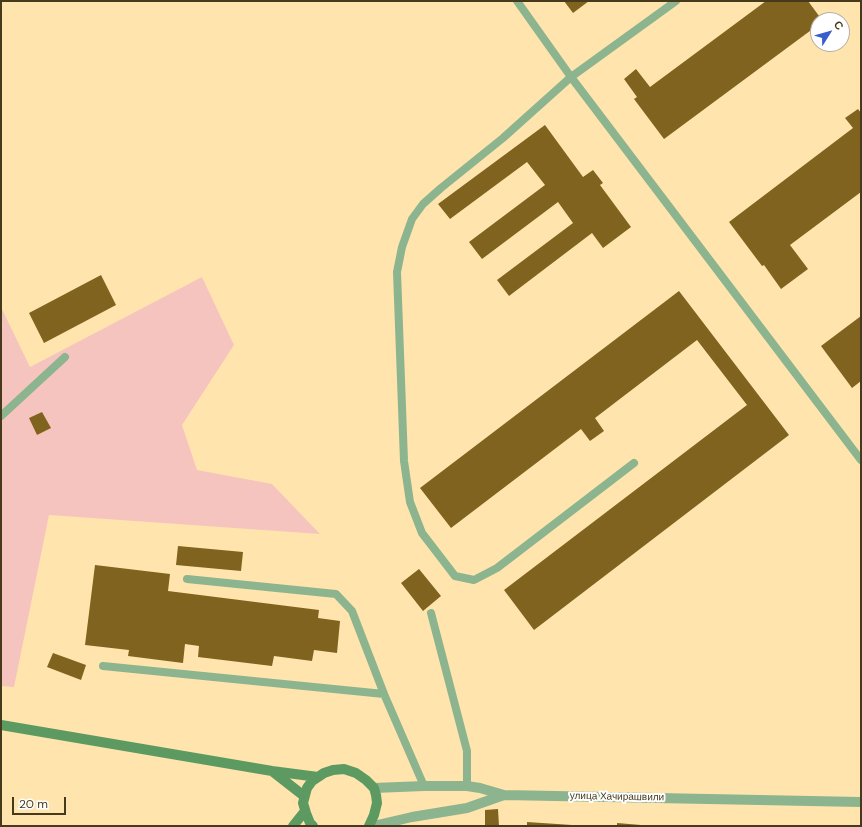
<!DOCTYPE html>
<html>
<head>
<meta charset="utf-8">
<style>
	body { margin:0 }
	#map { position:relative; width:862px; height:827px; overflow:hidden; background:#ffe5ad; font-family:"DM Sans",sans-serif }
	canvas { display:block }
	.frame { position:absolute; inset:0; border:2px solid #473a1c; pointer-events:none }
	.north { position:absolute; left:810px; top:12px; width:40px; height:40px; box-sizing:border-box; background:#fff; border:1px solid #b5b0a4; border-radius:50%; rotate:53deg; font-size:11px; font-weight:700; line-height:16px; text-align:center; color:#473a1c }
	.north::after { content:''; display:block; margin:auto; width:14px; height:18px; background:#375dce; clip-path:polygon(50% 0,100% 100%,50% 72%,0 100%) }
	.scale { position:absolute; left:12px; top:797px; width:54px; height:18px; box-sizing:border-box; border:2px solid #473a1c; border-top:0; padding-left:5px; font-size:12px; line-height:14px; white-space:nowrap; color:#473a1c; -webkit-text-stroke:3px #fff; paint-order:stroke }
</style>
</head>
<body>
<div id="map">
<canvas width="862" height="827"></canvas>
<div class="frame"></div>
<div class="north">С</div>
<div class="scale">20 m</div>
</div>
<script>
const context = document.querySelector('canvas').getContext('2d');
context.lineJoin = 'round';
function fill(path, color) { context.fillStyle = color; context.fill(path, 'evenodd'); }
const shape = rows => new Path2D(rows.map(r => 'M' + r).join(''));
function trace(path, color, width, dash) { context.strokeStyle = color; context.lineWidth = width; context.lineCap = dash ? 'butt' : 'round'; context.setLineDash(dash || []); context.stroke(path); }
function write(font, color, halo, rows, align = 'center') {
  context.font = font + ' "DM Sans",sans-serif'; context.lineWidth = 4; context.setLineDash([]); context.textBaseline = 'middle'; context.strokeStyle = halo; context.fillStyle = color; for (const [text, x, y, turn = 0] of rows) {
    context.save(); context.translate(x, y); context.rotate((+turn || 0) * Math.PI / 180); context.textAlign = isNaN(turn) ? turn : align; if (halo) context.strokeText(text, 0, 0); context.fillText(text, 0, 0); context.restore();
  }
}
fill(shape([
	[202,277,234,345,182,425,197,470,272,484,320,534,49,515,14,687,1,686,1,307,30,367]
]), '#f6c4be');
fill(shape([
	[564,1,589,1,573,13],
	[766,1,808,1,822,20,818,20,818,25,664,139,634,99,637,97,624,79,636,69,650,87],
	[858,109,861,113,861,192,790,245,808,269,781,289,764,265,762,266,729,222,853,128,845,118],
	[545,125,583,177,593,170,603,183,600,185,631,227,603,248,592,233,509,296,497,280,573,223,558,202,482,259,469,242,545,185,527,162,450,219,438,204],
	[101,275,116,305,44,343,29,313],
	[679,291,789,435,534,630,504,590,747,405,697,340,595,418,604,431,590,441,581,429,451,528,420,488],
	[861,316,861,381,852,388,821,346],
	[42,412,51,428,37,435,29,418],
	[178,546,243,552,241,571,176,565],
	[95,565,170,574,168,591,319,610,318,618,340,621,337,653,314,650,312,661,274,656,272,666,198,657,199,646,185,644,183,663,128,656,129,650,85,645],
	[419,569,441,596,423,611,401,583],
	[53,653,86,665,81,680,47,667],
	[498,809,499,826,485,826,485,810],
	[527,822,572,825,572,826,527,826],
	[617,823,641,825,641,826,617,826]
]), '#7f631e');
trace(shape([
	[517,1,571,77,861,460],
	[1,416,65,357],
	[634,463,497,568,474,580,455,576,422,533,410,502,404,461,397,272,402,247,412,219,423,204,441,188,503,138,571,77,676,1],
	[187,579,336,594,352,611,384,694],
	[431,613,467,751,467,786],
	[103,666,384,694,424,786]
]), '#8cb48e', 8);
trace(shape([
	[374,788,424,786,467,786,480,788,504,795,861,802],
	[373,826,412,817,467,808,504,795]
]), '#8cb48e', 10);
trace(shape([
	[1,725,272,771,318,777],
	[272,771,304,796],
	[293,826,305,811],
	[313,826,310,823,306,813,303,803,307,788,312,781,324,773,333,770,344,769,356,773,366,780,374,788,376,795,377,803,374,815,369,826]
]), '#5d9a62', 10);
write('10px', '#473a1c', '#fff', [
	["улица Хачирашвили",617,797,1]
]);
</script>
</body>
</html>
